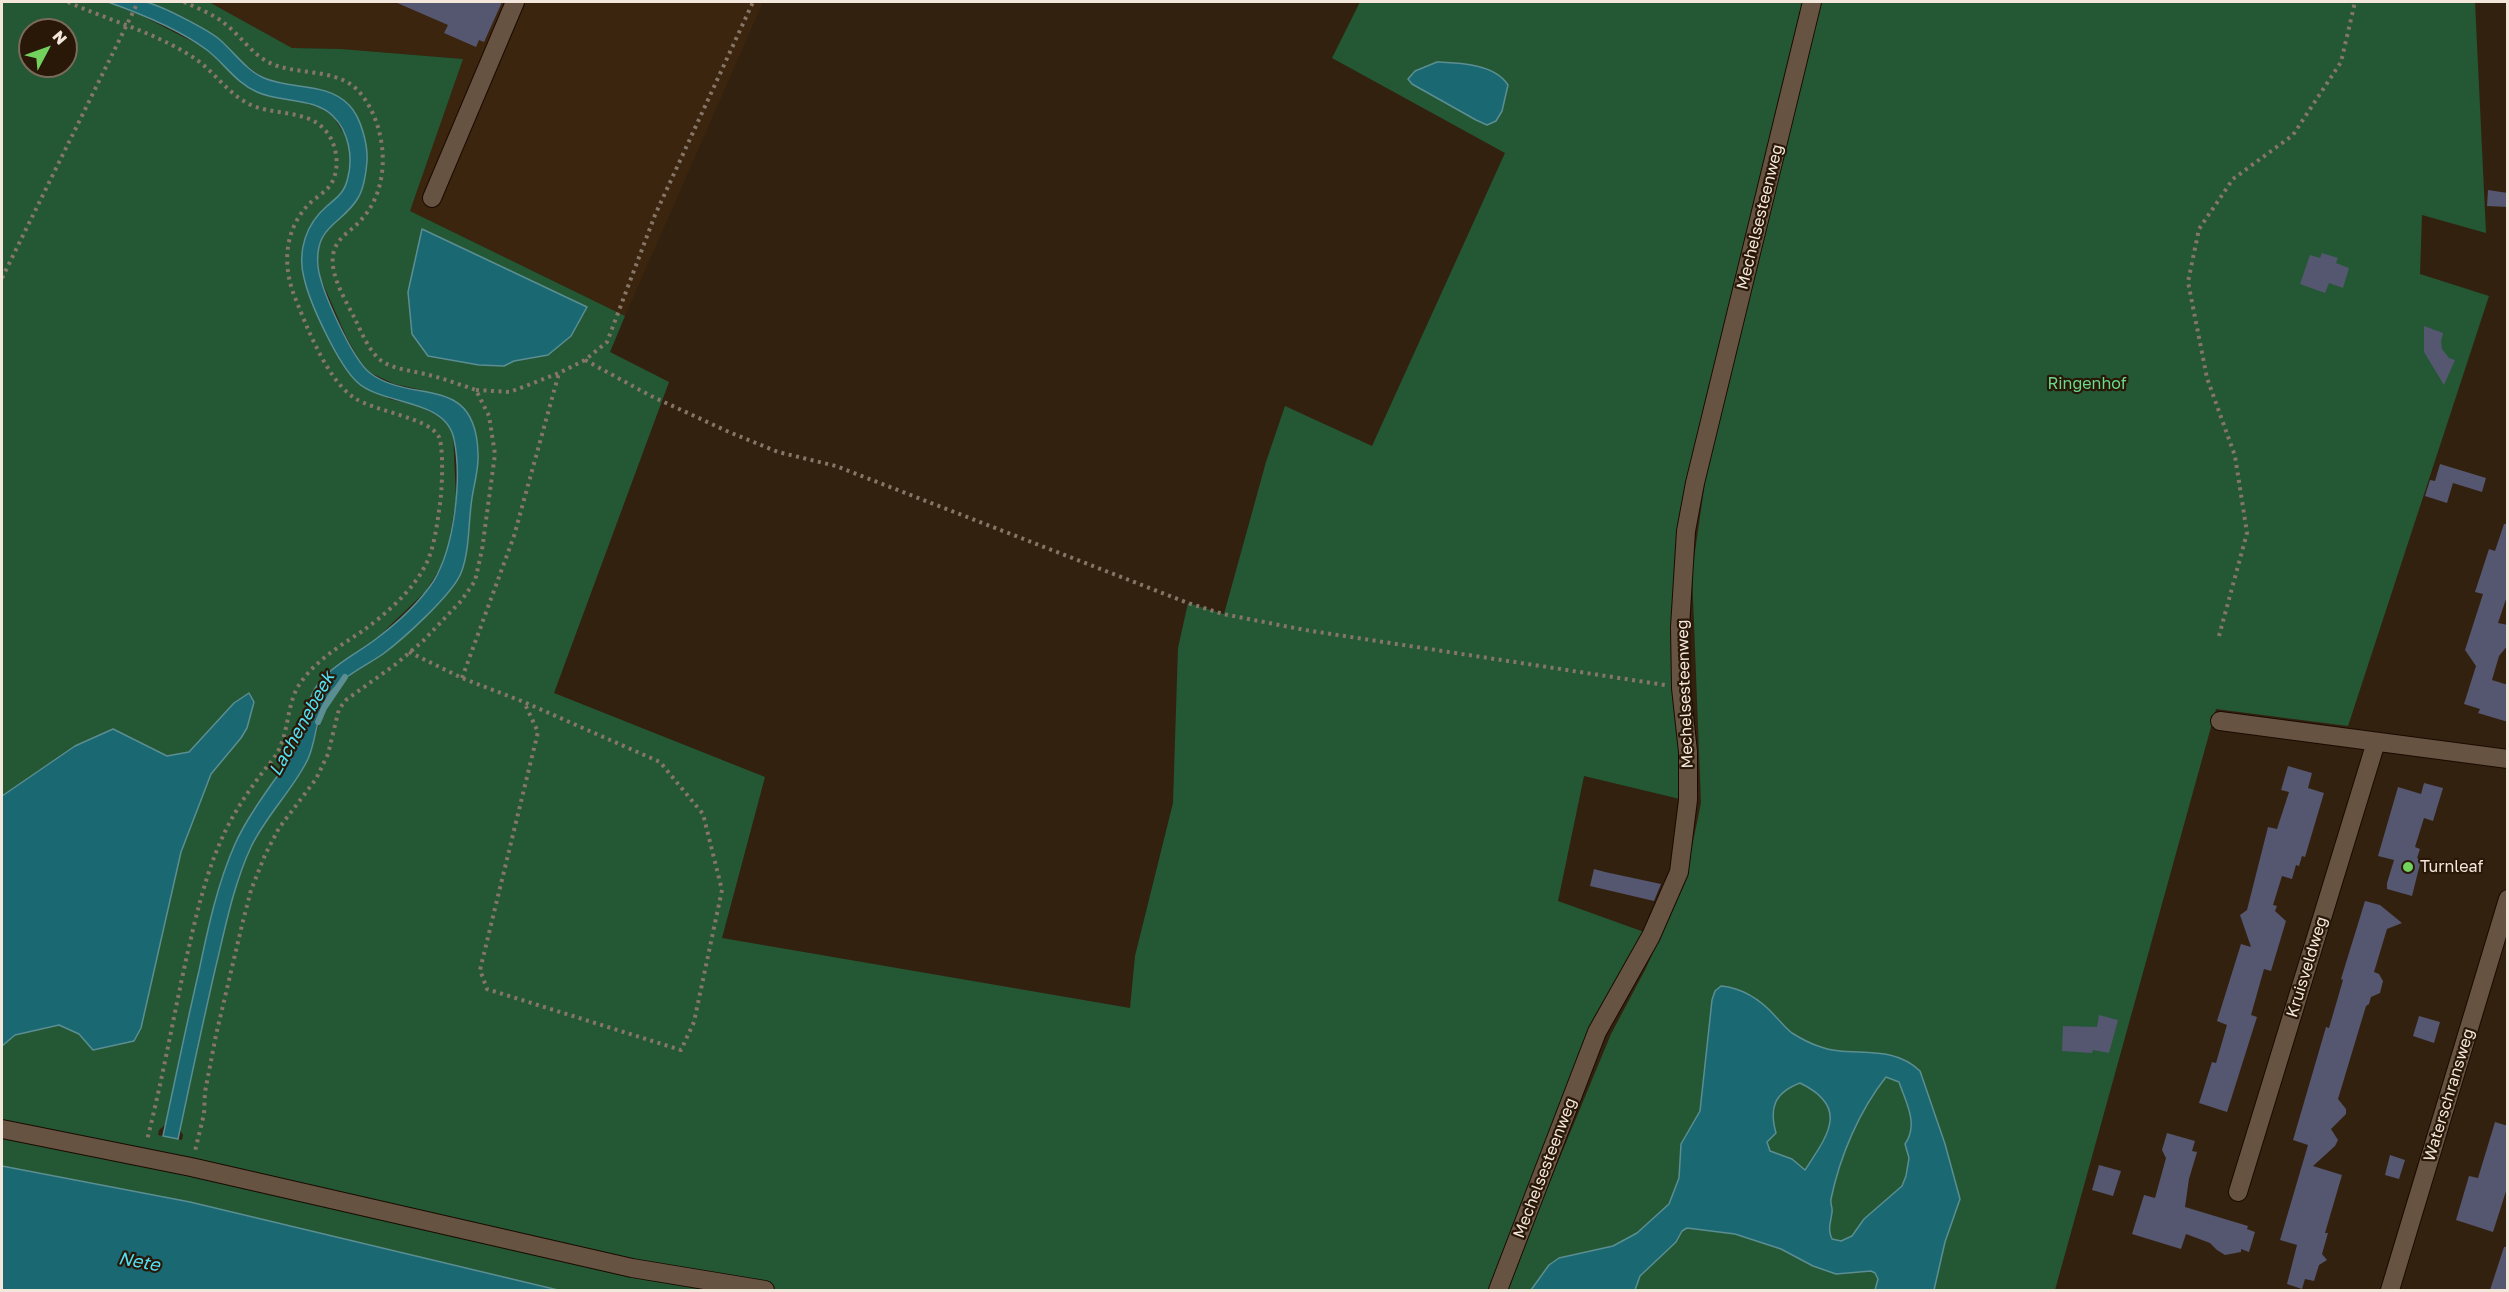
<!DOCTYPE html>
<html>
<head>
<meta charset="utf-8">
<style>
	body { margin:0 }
	#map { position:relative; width:2509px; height:1292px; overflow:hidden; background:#332110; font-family:"Golos Text",sans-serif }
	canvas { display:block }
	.frame { position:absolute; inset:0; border:3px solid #f3e7dc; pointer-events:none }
	.north { position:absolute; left:18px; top:18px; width:60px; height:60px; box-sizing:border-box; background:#291707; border:2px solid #7a6a5c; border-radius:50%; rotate:49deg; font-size:16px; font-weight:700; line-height:24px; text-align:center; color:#f3e7dc }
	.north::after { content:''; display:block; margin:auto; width:21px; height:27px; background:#72d25d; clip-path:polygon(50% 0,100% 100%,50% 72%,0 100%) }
</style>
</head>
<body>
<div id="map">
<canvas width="2509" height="1292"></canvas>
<div class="frame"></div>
<div class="north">N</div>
</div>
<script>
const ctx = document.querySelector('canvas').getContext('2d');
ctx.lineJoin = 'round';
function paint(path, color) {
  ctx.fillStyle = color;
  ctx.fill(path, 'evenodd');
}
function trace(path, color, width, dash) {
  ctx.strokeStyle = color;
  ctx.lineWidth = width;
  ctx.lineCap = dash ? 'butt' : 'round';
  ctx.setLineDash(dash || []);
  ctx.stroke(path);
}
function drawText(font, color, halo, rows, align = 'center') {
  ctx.font = font + ' "Golos Text",sans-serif';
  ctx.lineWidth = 4.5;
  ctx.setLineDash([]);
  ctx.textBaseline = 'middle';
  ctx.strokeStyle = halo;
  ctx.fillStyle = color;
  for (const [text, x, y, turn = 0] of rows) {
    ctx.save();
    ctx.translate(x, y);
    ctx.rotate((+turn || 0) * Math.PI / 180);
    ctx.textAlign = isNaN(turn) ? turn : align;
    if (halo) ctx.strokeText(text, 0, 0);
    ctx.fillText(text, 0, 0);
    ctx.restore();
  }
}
const built = new Path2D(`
	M 209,2 L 763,2 L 625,316 L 410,211 L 463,59 L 341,49 L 292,48 Z`);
const green = new Path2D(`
	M 2,2 L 108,2 L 127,8 L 205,48 L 231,73 L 276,98 L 302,102 L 320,108 L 333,116 L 347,139 L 351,158 L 349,177 L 345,189 L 338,199 L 328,205 L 302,267 L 304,281 L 332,343 L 389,399 L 416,405 L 438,416 L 448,424 L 453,433 L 456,498 L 449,542 L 442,565 L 425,592 L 376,639 L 304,716 L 297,744 L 289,762 L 252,811 L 236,841 L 221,880 L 165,1125 L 159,1130 L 158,1135 L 182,1140 L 183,1135 L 180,1130 L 226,921 L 236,885 L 251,848 L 266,820 L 302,771 L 312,749 L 325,701 L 334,689 L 352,674 L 386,651 L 412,629 L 449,591 L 471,499 L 478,454 L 422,390 L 394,384 L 369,372 L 359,360 L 346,336 L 320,277 L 317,251 L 323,238 L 329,228 L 349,210 L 359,197 L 364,180 L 362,134 L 357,116 L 348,103 L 262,77 L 242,62 L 214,35 L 148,2 L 209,2 L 292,48 L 341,49 L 463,59 L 410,211 L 625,316 L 610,352 L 669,382 L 554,693 L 765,777 L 722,938 L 1130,1008 L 1135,956 L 1173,803 L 1178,648 L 1188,603 L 1224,614 L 1266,462 L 1285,406 L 1372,446 L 1505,153 L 1332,58 L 1360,2 L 1804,2 L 1688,481 L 1680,799 L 1584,776 L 1558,901 L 1644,932 L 1490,1290 L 558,1290 L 190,1202 L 2,1166 L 2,1046 L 15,1035 L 59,1025 L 79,1034 L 141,1028 L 181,852 L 211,774 L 241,738 L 208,733 L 189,752 L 167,756 L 113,729 L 75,746 L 2,796 ZM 30,30 L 66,30 L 66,66 L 30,66 ZM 548,355 L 514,361 L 504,366 L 479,365 L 428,356 Z
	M 1820,2 L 2475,2 L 2486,233 L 2422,215 L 2420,274 L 2489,296 L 2348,726 L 2216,709 L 2055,1290 L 1505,1290 L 1611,1034 L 1646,968 L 1684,885 L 1701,803 L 1692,572 L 1706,475 Z`);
const water = new Path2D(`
	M 108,2 C 120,1 134,0 145,2 C 159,4 208,30 219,39 C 234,52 246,70 264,78 C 292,90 327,82 349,105 C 361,117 368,145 367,161 C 366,173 364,188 358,198 C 343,224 314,225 318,266 C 320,288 352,359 370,373 C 412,405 476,372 478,454 C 479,469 474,484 472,498 C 468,523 470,550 461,573 C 452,595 403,639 383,654 C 364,667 336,679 325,701 C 316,719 316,741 308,759 C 293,790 266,815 251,847 C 233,886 225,929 215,970 C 202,1026 190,1083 178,1139 L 163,1136 C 175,1081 186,1026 199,971 C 208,928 217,885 235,844 C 245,822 259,802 273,782 C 282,770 292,759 297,745 C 305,721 305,697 323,678 C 338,662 359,652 376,639 C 397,623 419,603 433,582 C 455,547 462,478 454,439 C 446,398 383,406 357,382 C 338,364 310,304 304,278 C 297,251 306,224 327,206 C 338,197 345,192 348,177 C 353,157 349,132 333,116 C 313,97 281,103 257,92 C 236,83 224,63 207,50 C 180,30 139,13 108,2 Z
	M 1437,62 C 1460,63 1495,64 1508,85 L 1502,111 L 1496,121 L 1487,125 L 1476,120 L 1412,84 L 1408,79 L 1415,71 Z
	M 422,229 L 587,307 L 571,336 L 548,355 L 514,361 L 504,366 L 479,365 L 428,356 L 412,334 L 408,292 Z
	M 249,693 L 254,702 L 247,728 L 241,738 L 211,774 L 181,852 L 141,1028 L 134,1041 L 93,1050 L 79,1034 L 59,1025 L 15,1035 L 2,1046 L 2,796 L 75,746 L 113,729 L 167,756 L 189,752 L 234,703 Z
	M 1721,986 C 1744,988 1761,1000 1776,1017 C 1781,1022 1786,1029 1792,1033 C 1800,1038 1809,1043 1818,1046 C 1851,1059 1890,1042 1920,1071 L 1945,1144 L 1960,1199 L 1945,1242 L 1934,1290 L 1875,1290 L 1878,1279 L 1875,1273 L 1871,1271 L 1836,1274 L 1813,1266 L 1781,1249 L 1735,1234 L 1687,1228 L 1682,1231 L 1676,1242 L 1640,1276 L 1635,1290 L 1531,1290 L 1549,1265 L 1559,1258 L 1613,1246 L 1637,1233 L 1669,1204 L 1679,1178 L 1681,1144 L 1700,1111 L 1712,1000 L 1715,991 ZM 1886,1077 L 1899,1082 C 1906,1103 1919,1124 1905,1144 L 1909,1158 L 1906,1176 L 1902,1186 L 1864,1219 L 1852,1236 L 1841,1241 L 1832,1239 C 1827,1229 1831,1222 1832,1212 C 1833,1208 1830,1204 1831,1199 C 1840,1156 1859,1111 1886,1077 ZM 1800,1083 C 1850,1107 1828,1135 1805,1170 L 1792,1159 L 1770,1151 L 1767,1142 L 1776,1133 C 1769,1108 1774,1093 1800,1083 Z
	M 2,1166 L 190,1202 L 558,1290 L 2,1290 Z`);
const stream = new Path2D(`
	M 318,722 L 324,708 L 345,677`);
const building = new Path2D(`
	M 395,2 L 502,2 L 484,42 L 479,40 L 476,47 L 444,33 L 448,25 Z
	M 2488,190 L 2508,193 L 2508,207 L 2487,206 Z
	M 2322,253 L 2338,258 L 2336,263 L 2349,268 L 2343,288 L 2329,283 L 2325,293 L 2300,284 L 2310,255 L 2320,258 Z
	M 2424,326 L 2443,333 L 2441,341 L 2442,349 L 2449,358 L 2455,360 L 2444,385 L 2424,352 Z
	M 2440,464 L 2486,478 L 2482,492 L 2453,483 L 2447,503 L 2425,496 L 2430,480 L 2435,481 Z
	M 2504,524 L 2508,524 L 2508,593 L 2498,623 L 2508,625 L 2508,645 L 2499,656 L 2492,680 L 2508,685 L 2508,722 L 2478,713 L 2480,709 L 2464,704 L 2476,666 L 2465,650 L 2483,594 L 2475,592 L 2489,549 L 2495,551 Z
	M 2288,766 L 2312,773 L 2308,788 L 2324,793 L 2305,857 L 2302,856 L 2299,866 L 2296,865 L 2292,879 L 2282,876 L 2273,905 L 2277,906 L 2275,911 L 2286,921 L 2271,971 L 2264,969 L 2251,1015 L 2257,1017 L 2227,1112 L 2199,1103 L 2212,1062 L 2216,1063 L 2227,1025 L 2217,1021 L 2241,944 L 2251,947 L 2240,915 L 2247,910 L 2268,827 L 2277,829 L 2289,792 L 2281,790 Z
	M 2424,783 L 2443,788 L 2433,821 L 2424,818 L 2415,847 L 2420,849 L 2417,858 L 2421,860 L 2412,896 L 2387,889 L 2387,883 L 2394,860 L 2378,856 L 2398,787 L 2421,794 Z
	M 1594,869 L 1605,872 L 1661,884 L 1654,901 L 1590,886 Z
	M 2365,901 L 2380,905 L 2402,923 L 2387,929 L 2374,972 L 2379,974 L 2383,981 L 2380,993 L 2371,997 L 2369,1004 L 2366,1006 L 2338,1099 L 2346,1109 L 2346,1114 L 2331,1129 L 2338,1140 L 2335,1146 L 2313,1166 L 2342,1175 L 2325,1233 L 2328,1233 L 2322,1254 L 2327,1260 L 2319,1265 L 2314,1281 L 2305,1279 L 2302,1289 L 2287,1284 L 2297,1245 L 2280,1240 L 2308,1145 L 2293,1140 L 2326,1027 L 2329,1028 L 2343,980 L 2341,979 Z
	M 2099,1015 L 2118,1020 L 2109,1053 L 2093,1050 L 2092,1053 L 2062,1051 L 2063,1026 L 2097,1027 Z
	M 2419,1016 L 2440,1022 L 2434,1043 L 2413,1036 Z
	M 2495,1122 L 2508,1126 L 2508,1185 L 2493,1232 L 2456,1220 L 2469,1176 L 2478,1178 Z
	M 2167,1133 L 2195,1141 L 2192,1151 L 2197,1152 L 2189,1179 L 2185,1207 L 2248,1226 L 2247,1229 L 2255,1232 L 2249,1252 L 2241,1249 L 2241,1252 L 2225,1255 L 2217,1250 L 2210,1243 L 2186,1234 L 2181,1249 L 2132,1234 L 2144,1195 L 2155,1198 L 2166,1158 L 2162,1150 Z
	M 2390,1155 L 2405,1160 L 2399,1179 L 2385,1175 Z
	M 2099,1165 L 2121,1171 L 2113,1196 L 2092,1190 Z
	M 2504,1247 L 2508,1247 L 2508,1290 L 2490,1290 Z`);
const path = new Path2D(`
	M 68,2 C 110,21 158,33 197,60 C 215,73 227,92 247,103 C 270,116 306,109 324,129 C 337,142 341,168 331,184 C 326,192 315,198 309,204 C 285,229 282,263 294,295 C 306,325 326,378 353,397 C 374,412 429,417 439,437 C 444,450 442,490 440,504 C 437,524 435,544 427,562 C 414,590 385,615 361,632 C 338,647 314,662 299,685 C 287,704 289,729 279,749 C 275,758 268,765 262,773 C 247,793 233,814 223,836 C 206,873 197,912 188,951 C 174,1013 163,1078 147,1140
	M 184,2 C 197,8 213,14 224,23 C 240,35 251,53 268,62 C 297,77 339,66 361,94 C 388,128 392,187 361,220 C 351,232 336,237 333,255 C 330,276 346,301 355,319 C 362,333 370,355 385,363 C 398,370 414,371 429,375 C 445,379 461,385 476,390 L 489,416 L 495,454 L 482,550 L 475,581 L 461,601 L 423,641 L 396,664 L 346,700 L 339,709 L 328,754 L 316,779 L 279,828 L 265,855 L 251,890 L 242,925 L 216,1035 L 205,1092 L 204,1114 L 195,1151
	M 2,278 L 138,2
	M 585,360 L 651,396 L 729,432 L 778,452 L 836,466 L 1188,603 L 1223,614 L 1305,630 L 1665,685
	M 476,390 L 510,392 L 559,373 L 585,360 L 607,342 L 655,215 L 753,2
	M 2219,636 L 2247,533 L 2235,456 L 2207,378 L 2188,282 L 2199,229 L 2233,179 L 2293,135 L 2341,62 L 2355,2
	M 409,652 L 462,678 L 524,702 L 660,762 L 703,814 L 722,890 L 694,1022 L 681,1050 L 487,989 L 480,970 L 538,732 L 524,702
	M 462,678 L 514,536 L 559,373`);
const minor = new Path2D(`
	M 432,198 L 515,2
	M 2220,721 L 2508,759
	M 2,1129 L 191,1167 L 632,1268 L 765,1290
	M 2238,1192 L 2376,742
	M 1498,1290 L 1597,1032 L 1651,936 L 1679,872 L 1688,800 L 1688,752 L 1681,688 L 1680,627 L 1686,531 L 1695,483 L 1812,2
	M 2390,1290 L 2508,899`);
const markers = [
	[2408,867,6,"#72d25d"]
];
const streetNames = [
	["Mechelsesteenweg",1760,217,-76],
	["Mechelsesteenweg",1685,694,-92],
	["Kruisveldweg",2307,967,-73],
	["Waterschransweg",2449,1095,-73],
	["Mechelsesteenweg",1545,1168,-69]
];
const parkNames = [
	["Ringenhof",2087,384]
];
const poiNames = [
	["Turnleaf",2420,867]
];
const waterNames = [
	["Lachenebeek",302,724,-61],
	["Nete",139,1262,10]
];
paint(built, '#3c250e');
paint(green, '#245835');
paint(water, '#1a6872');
trace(water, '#5b8e92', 1.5);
trace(stream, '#5b8e92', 6);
paint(building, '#55566f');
trace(minor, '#1a0a00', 20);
trace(path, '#857668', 4, [3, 4.5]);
trace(minor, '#675341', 18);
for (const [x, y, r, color] of markers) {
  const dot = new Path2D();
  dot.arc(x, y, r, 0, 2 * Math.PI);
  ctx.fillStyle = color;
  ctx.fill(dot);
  trace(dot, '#291707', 2);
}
drawText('16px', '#f3e7dc', '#291707', streetNames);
drawText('16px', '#6adb8d', '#291707', parkNames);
drawText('16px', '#f3e7dc', '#291707', poiNames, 'left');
drawText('italic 18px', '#51e0f2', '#291707', waterNames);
</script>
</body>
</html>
